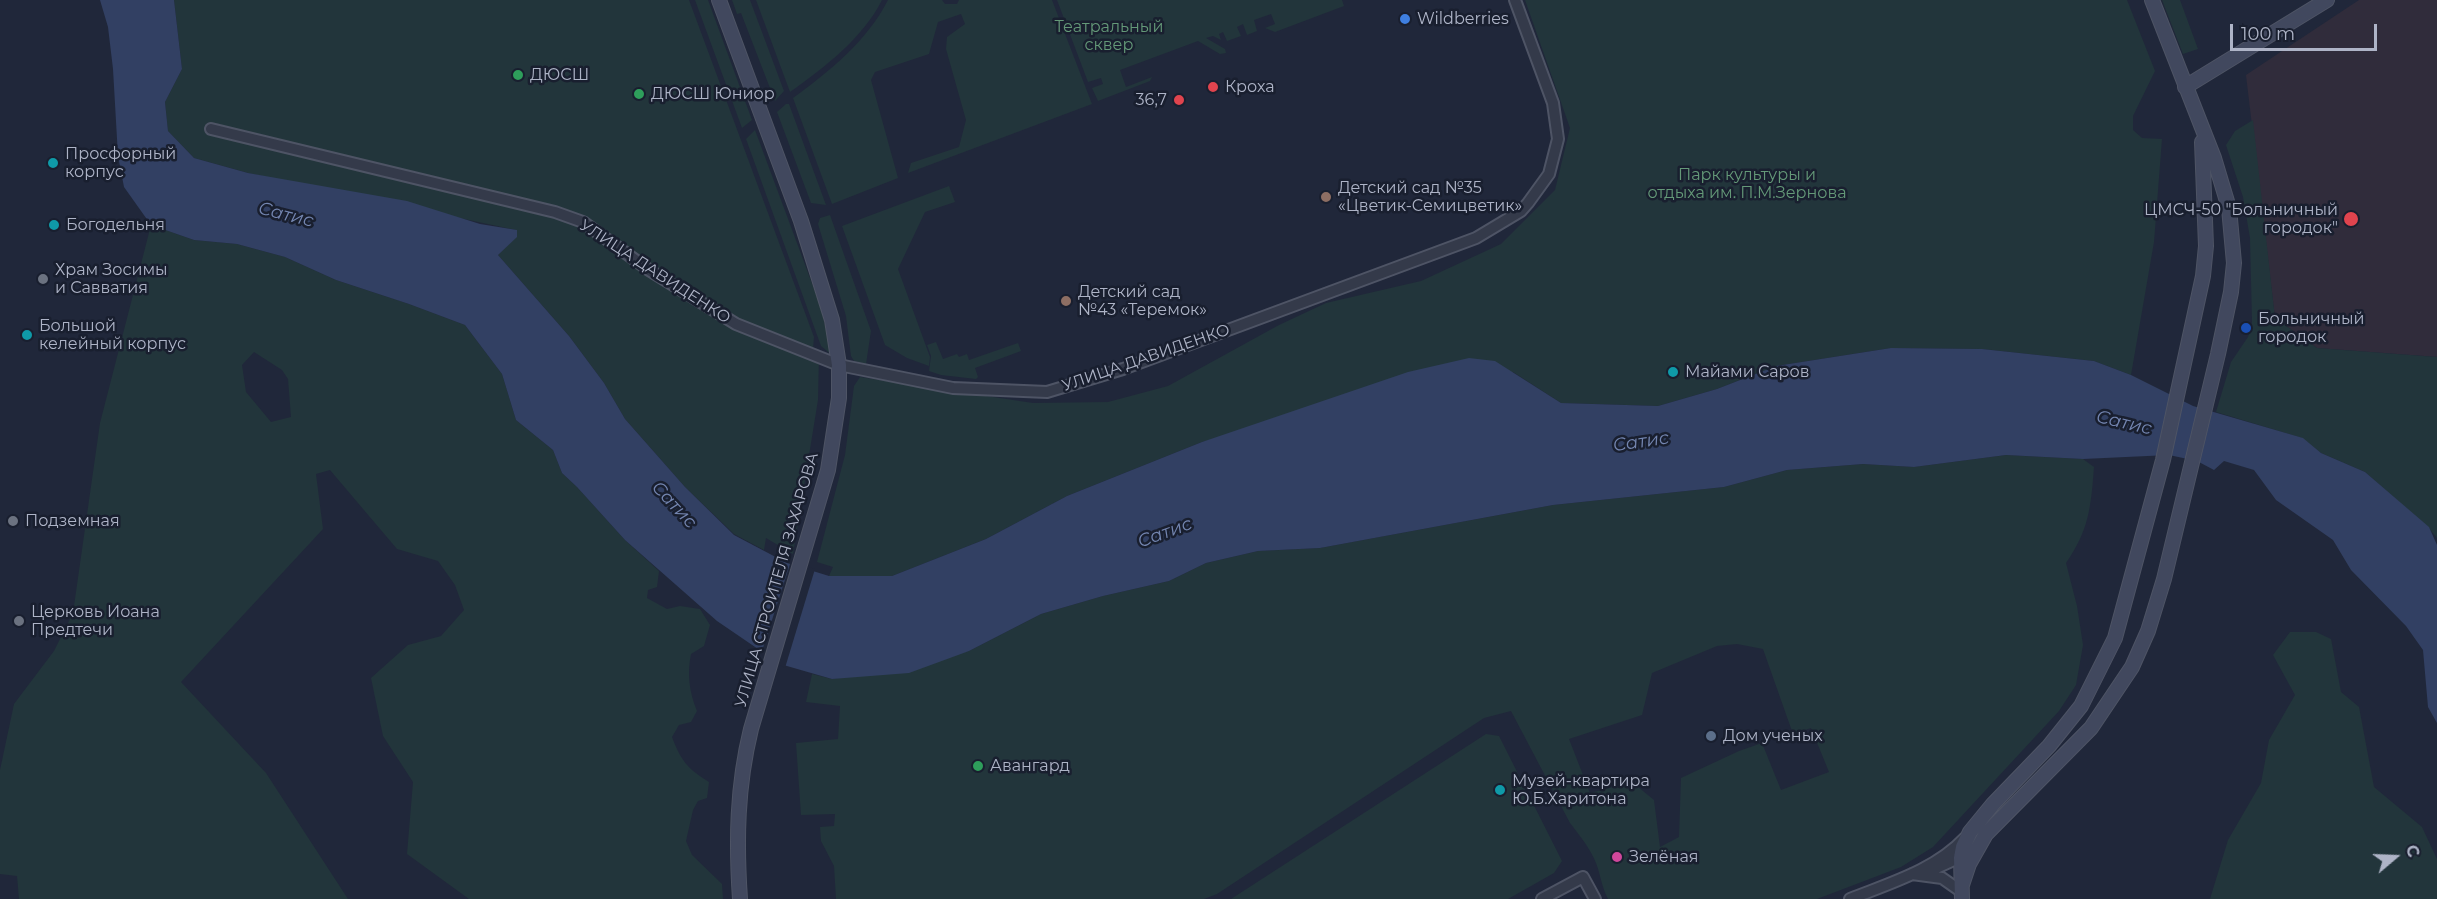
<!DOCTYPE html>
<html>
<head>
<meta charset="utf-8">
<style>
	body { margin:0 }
	#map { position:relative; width:2437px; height:899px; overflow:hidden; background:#20273a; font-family:Montserrat,sans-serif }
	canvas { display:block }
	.north { position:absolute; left:2365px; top:827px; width:60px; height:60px; -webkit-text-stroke:4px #191f2f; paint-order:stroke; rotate:71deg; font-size:16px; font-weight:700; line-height:24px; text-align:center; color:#aeb4c7 }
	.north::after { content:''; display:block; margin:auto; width:21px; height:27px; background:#aeb4c7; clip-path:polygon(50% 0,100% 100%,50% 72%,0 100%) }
	.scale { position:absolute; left:2230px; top:24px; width:147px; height:27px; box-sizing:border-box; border:3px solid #aeb4c7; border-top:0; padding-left:8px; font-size:18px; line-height:21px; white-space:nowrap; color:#aeb4c7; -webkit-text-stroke:4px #191f2f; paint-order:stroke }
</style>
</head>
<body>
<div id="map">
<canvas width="2437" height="899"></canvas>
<div class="north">С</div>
<div class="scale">100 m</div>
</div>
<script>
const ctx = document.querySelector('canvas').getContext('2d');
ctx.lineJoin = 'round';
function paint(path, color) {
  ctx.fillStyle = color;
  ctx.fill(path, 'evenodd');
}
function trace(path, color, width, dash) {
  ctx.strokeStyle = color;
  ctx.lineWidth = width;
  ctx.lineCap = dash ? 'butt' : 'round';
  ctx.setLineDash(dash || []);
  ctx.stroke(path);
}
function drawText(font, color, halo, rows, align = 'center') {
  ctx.font = font + ' Montserrat,sans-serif';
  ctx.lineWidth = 5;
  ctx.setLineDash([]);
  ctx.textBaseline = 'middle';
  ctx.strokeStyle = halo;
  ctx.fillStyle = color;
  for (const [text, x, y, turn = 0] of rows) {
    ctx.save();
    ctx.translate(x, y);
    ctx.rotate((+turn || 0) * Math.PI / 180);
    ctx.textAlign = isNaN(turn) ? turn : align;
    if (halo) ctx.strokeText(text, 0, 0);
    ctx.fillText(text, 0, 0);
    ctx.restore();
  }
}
const medical = new Path2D(`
	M 2359,0 L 2437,0 L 2437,357 L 2317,348 L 2275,318 L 2246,75 Z`);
const green = new Path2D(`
	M 174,0 L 689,0 L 814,337 L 813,350 L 819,355 L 818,400 L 793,554 L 766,538 L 764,550 L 734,534 L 685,487 L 625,419 L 604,383 L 569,336 L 498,255 L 516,237 L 516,230 L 248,173 L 194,158 L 168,131 L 165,102 L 182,69 Z
	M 695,0 L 708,0 L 752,120 L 742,128 Z
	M 732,0 L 750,0 L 784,91 L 775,101 L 741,13 L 737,14 Z
	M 756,0 L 882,0 C 863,38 824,68 790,92 Z
	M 888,0 L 942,0 L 945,4 L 957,4 L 959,0 L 1052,0 L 1092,104 L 908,173 L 911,163 L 959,147 L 966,120 L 946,49 L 947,37 L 965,24 L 961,14 L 938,22 L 929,54 L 875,72 L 871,80 L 898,178 L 832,204 L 793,98 C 830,71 867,41 888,0 Z
	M 1057,0 L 1342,0 L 1344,6 L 1275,32 L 1265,28 L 1275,24 L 1271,14 L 1254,20 L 1257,31 L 1247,35 L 1243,24 L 1237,27 L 1241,36 L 1227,41 L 1223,32 L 1219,34 L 1221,40 L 1213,36 L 1206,38 L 1225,49 L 1226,53 L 1220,54 L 1198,41 L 1120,70 L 1126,87 L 1152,77 L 1150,81 L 1098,101 L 1092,88 L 1103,84 L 1101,78 L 1088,82 Z
	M 1525,0 L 2127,0 L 2155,71 L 2133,116 L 2133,130 L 2142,138 L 2162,139 L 2154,242 L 2131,375 L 2094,361 L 1982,349 L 1891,348 L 1776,366 L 1717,389 L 1658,406 L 1561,403 L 1513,372 L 1202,442 L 1067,496 L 986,539 L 892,576 L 829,576 L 833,567 L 817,562 L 845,455 L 854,386 L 860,377 L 1033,403 L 1108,402 L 1168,386 L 1279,325 L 1326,303 L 1421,281 L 1501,244 L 1555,190 L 1570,128 Z
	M 2162,0 L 2180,0 L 2198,49 L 2183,54 Z
	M 786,104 L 789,104 L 826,205 L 811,203 L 777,112 Z
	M 2253,120 L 2275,318 L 2317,348 L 2437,357 L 2437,538 L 2428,527 L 2365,472 L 2321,453 L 2302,438 L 2216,412 L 2231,362 L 2248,337 L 2252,322 L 2250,238 L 2243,197 L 2226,145 L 2235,131 Z
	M 755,130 L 820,305 L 833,356 L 821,346 L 746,139 Z
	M 949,186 L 955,202 L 925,212 L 898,269 L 930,357 L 929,366 L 907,358 L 885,345 L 842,226 Z
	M 830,215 L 871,331 L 866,364 L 854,361 L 851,356 L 846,316 L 818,224 L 820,218 Z
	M 151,225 L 194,240 L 237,244 L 285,257 L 336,280 L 409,304 L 465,325 L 502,374 L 516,420 L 553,450 L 562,473 L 577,487 L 625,540 L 659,571 L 657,587 L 648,590 L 647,598 L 667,609 L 680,606 L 700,609 L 710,625 L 704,646 L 691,654 C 687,673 689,692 697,711 L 691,722 L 679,725 L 672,737 C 681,761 688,769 709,782 L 707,798 L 698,801 L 693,810 L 686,841 L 692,855 L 722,884 L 723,899 L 469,899 L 407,854 L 413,782 L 383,736 L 371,678 L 408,645 L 441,636 L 464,610 L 455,585 L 438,561 L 397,549 L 330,470 L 316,474 L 323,529 L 181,682 L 266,773 L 348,899 L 19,899 L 17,876 L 0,874 L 0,770 L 14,704 L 54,651 L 73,613 L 100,423 ZM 254,352 L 282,370 L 288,379 L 291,417 L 271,422 L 246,392 L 242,365 Z
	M 936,342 L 943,359 L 957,354 L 959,357 L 967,354 L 969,360 L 1018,343 L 1021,351 L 975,368 L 978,377 L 976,379 L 941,375 L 929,371 L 931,356 L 927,345 Z
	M 2006,455 L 2083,459 L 2094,467 C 2091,507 2089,530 2066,563 L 2077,606 L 2083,645 L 2076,685 L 2059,711 L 1933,847 L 1901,867 L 1817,899 L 1608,899 C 1601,885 1601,876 1596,863 C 1590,848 1580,836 1570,823 L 1511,711 L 1484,718 L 1217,894 L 1204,899 L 836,899 L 834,866 L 821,841 L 820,827 L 834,826 L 835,814 L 801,815 L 796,743 L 838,739 L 840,706 L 806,702 L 812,674 L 832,679 L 969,651 L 1041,614 L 1103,596 L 1169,581 L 1206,563 L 1258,551 L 1320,548 L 1553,505 L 1724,487 L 1787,470 L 1863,464 L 1914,467 ZM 1737,644 L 1763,649 L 1793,734 L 1811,728 L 1829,772 L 1781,790 L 1762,743 L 1739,751 L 1681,778 L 1679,837 L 1660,847 L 1654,800 L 1632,782 L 1590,793 L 1569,739 L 1642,715 L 1652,673 L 1717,646 Z
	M 2290,632 L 2316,632 L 2331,639 L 2341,692 L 2359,707 L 2374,787 L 2422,827 L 2437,859 L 2437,899 L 2210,899 L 2228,840 L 2261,783 L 2269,740 L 2295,695 L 2273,655 Z
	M 1486,734 L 1499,736 L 1562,861 L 1554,873 L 1508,899 L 1231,899 Z`);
const water = new Path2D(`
	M 100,0 L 174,0 L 182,69 L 165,102 L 168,131 L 194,158 L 248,173 L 407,201 L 480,224 L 517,230 L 517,237 L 498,255 L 569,336 L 604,383 L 625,419 L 685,487 L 734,535 L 787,563 L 829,576 L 892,576 L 986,539 L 1067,496 L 1202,442 L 1408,372 L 1469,358 L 1495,361 L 1561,403 L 1658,406 L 1717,389 L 1776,366 L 1891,348 L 1982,349 L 2094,361 L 2131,375 L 2193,406 L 2303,438 L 2321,453 L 2365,472 L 2429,527 L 2437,545 L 2437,723 L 2428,707 L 2423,650 L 2406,626 L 2351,570 L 2333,540 L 2276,500 L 2254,470 L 2224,461 L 2214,470 L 2197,461 L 2169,455 L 2083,459 L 2006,455 L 1914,467 L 1863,464 L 1787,470 L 1724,487 L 1553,505 L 1320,548 L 1258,551 L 1206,563 L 1169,581 L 1103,596 L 1041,614 L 969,651 L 909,673 L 832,679 L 780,664 L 717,621 L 625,540 L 577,487 L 562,473 L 553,450 L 516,420 L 502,374 L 465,325 L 409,304 L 336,280 L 285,257 L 237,244 L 194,240 L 151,225 L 124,187 L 118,156 L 113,69 L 108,27 Z`);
const pier = new Path2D(`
	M 791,561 L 815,569 L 785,668 L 761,654 Z`);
const street = new Path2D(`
	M 211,129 L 555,212 L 583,222 L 649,270 L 736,324 L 839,365 L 953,388 L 1047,392 L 1123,369 L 1476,238 L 1521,211 L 1528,203 L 1549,174 L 1558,139 L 1553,103 L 1515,0
	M 1932,870 L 1965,855
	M 1912,874 L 1942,878 L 1962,892
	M 1542,899 L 1583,877 L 1595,899
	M 1850,899 C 1890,883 1935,870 1965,838`);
const secondary = new Path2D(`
	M 719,0 L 801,221 L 832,320 L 839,365 L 839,398 L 828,470 L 751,729 C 737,786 736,841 740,899
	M 2185,87 L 2327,0
	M 1962,885 L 1969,864 L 1986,834 L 2091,728 L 2132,667 L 2148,631 L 2164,579 L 2218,354 L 2231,292 L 2234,263 L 2229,208 L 2214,158 L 2152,0
	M 1962,899 L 1961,858 L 1963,847 L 1970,832 L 1993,804 L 2049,746 L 2081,706 L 2115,638 L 2163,460 L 2203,276 L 2206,246 L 2202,142`);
const markers = [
	[1405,19,6,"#3f7fe0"],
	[518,75,6,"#2e9e5b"],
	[1213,87,6,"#e0444e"],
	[639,94,6,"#2e9e5b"],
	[1179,100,6,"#e0444e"],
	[53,163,6,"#0f9aa8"],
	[1326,197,6,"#8d6e63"],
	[2351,219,8,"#e0444e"],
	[54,225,6,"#0f9aa8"],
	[43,279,6,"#6b7280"],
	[1066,301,6,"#8d6e63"],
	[2246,328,6,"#1a4fb4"],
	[27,335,6,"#0f9aa8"],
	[1673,372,6,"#0f9aa8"],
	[13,521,6,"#6b7280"],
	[19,621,6,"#6b7280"],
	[1711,736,6,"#5c6f8a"],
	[978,766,6,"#2e9e5b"],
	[1500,790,6,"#0f9aa8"],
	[1617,857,6,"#d1479c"]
];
const poiNames = [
	["Wildberries",1417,19],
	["ДЮСШ",530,75],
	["Кроха",1225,87],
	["ДЮСШ Юниор",651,94],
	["36,7",1167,100,"right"],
	["Просфорный",65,154],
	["корпус",65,172],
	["Детский сад №35",1338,188],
	["«Цветик-Семицветик»",1338,206],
	["ЦМСЧ-50 \"Больничный",2338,210,"right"],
	["городок\"",2338,228,"right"],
	["Богодельня",66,225],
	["Храм Зосимы",55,270],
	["и Савватия",55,288],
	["Детский сад",1078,292],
	["№43 «Теремок»",1078,310],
	["Больничный",2258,319],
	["городок",2258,337],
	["Большой",39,326],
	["келейный корпус",39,344],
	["Майами Саров",1685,372],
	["Подземная",25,521],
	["Церковь Иоана",31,612],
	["Предтечи",31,630],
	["Дом ученых",1723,736],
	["Авангард",990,766],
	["Музей-квартира",1512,781],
	["Ю.Б.Харитона",1512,799],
	["Зелёная",1629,857]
];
const parkNames = [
	["Театральный",1109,27],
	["сквер",1109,45],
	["Парк культуры и",1747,175],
	["отдыха им. П.М.Зернова",1747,193]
];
const streetNames = [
	["УЛИЦА ДАВИДЕНКО",655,272,33],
	["УЛИЦА ДАВИДЕНКО",1146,358,-19],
	["УЛИЦА СТРОИТЕЛЯ ЗАХАРОВА",777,580,-74]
];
const waterNames = [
	["Сатис",286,215,14],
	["Сатис",2124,423,13],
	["Сатис",1641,442,-8],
	["Сатис",674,505,47],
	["Сатис",1165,533,-20]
];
paint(medical, '#302c3b');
paint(green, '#22353b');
paint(water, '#324063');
paint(pier, '#20273a');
trace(street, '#4e5465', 14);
trace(secondary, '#4e5465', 16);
trace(street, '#343a4a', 10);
trace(secondary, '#41485e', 14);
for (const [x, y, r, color] of markers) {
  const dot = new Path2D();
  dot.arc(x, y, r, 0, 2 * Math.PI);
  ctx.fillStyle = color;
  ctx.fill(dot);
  trace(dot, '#191f2f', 2);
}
drawText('16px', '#aeb4c7', '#191f2f', poiNames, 'left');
drawText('16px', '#649978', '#191f2f', parkNames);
drawText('16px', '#aeb4c7', '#191f2f', streetNames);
drawText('italic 18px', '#7486b1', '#191f2f', waterNames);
</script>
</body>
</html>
